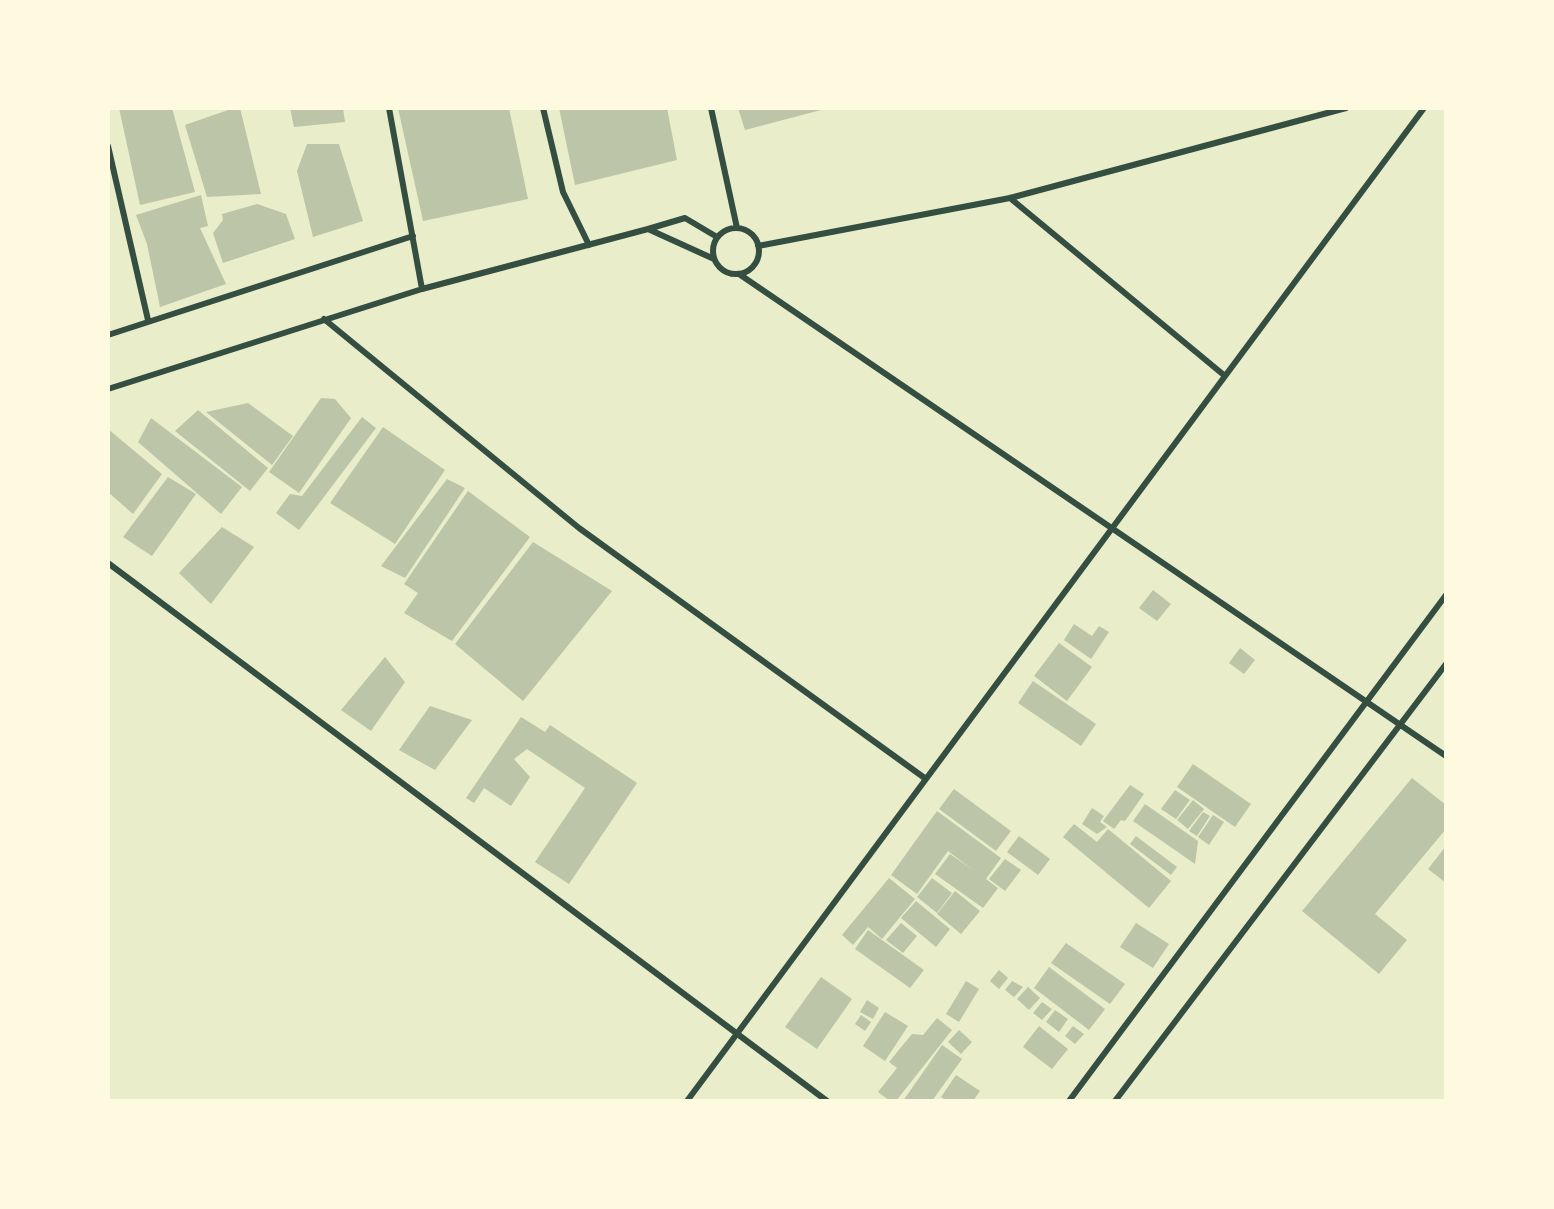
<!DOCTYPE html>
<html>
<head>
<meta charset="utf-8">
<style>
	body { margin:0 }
	#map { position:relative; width:1554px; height:1209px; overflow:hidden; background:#e9edc9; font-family:Quicksand,sans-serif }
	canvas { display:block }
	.frame { position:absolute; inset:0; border:110px solid #fefae0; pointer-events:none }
</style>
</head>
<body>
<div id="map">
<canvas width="1554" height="1209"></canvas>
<div class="frame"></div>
</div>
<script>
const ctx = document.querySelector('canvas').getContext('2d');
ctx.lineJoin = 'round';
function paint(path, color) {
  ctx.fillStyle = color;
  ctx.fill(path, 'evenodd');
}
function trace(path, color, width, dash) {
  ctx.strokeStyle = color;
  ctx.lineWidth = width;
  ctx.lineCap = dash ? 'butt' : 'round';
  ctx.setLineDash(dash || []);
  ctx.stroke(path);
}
const building = new Path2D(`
	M 119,108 L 172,108 L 195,192 L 140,205 Z
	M 234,108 L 240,108 L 261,194 L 207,197 L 185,125 Z
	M 290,108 L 343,108 L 345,122 L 294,127 Z
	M 398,108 L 509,108 L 528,199 L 423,221 Z
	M 559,108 L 667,108 L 677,160 L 575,185 Z
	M 738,108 L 825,108 L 825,109 L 745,130 Z
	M 307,144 L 339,144 L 363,221 L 313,237 L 297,171 Z
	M 201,195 L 208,226 L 200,228 L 226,284 L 160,307 L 147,244 L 136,215 Z
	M 257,204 L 286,214 L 295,239 L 223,263 L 213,233 L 223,220 L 222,214 Z
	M 321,398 L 335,399 L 351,418 L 299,493 L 269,472 Z
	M 248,403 L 293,436 L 272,465 L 206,412 Z
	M 198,410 L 268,468 L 250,491 L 175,431 Z
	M 362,417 L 376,428 L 299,530 L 276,513 L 290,494 L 302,496 Z
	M 151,418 L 242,487 L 221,514 L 138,442 Z
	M 383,427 L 445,470 L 395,544 L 330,503 Z
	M 108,429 L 162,474 L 133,514 L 108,492 Z
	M 168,477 L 196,494 L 152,556 L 123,537 Z
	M 447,479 L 465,488 L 405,578 L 381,566 Z
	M 468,491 L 530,537 L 452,641 L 404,613 L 418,593 L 404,584 Z
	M 222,527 L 254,547 L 211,604 L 179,573 Z
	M 533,542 L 612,591 L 523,701 L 455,644 Z
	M 1153,590 L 1171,604 L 1157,621 L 1139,608 Z
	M 1074,624 L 1092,636 L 1099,626 L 1109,632 L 1091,659 L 1064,640 Z
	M 1059,643 L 1092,667 L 1067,701 L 1034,676 Z
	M 1240,648 L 1255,660 L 1244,674 L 1229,663 Z
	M 385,657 L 405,682 L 371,731 L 341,710 Z
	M 1033,681 L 1096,724 L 1081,746 L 1018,703 Z
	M 430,706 L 472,720 L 435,770 L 399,750 Z
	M 521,717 L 545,732 L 550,725 L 637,783 L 569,884 L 535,862 L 585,788 L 527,749 L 514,759 L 530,777 L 511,806 L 484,788 L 474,803 L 466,798 Z
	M 1193,764 L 1251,804 L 1235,827 L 1177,787 Z
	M 1412,778 L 1446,805 L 1446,829 L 1375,914 L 1407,940 L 1379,974 L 1302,911 Z
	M 1130,785 L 1144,794 L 1125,821 L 1121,820 L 1114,829 L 1103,821 Z
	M 954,789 L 1011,831 L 996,851 L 939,809 Z
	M 1175,790 L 1190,800 L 1176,819 L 1161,809 Z
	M 1193,800 L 1204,809 L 1188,829 L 1177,820 Z
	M 1145,804 L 1198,841 L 1195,864 L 1133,821 Z
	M 1092,808 L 1104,816 L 1100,822 L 1107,827 L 1097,834 L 1082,824 Z
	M 937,811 L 1001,858 L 986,879 L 998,888 L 983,908 L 935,874 L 950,854 L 973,870 L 948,851 L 917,894 L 891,875 Z
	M 1203,812 L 1210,816 L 1197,836 L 1189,831 Z
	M 1213,815 L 1224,822 L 1209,845 L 1198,837 Z
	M 1074,824 L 1097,842 L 1108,829 L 1171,881 L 1149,908 L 1063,837 Z
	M 1019,836 L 1050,859 L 1038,875 L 1007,852 Z
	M 1136,836 L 1177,867 L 1171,875 L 1130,844 Z
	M 1446,846 L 1446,883 L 1428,869 Z
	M 1005,859 L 1021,870 L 1005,891 L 989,879 Z
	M 889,878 L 915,899 L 882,939 L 868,927 L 853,945 L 842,935 Z
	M 932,878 L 952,893 L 937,913 L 917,897 Z
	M 955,891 L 980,911 L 961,934 L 937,914 Z
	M 916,901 L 950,929 L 936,947 L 901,918 Z
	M 901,923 L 917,936 L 903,953 L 886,940 Z
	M 1136,923 L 1169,944 L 1153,968 L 1120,947 Z
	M 868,930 L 924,970 L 910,988 L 855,949 Z
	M 1066,943 L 1125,984 L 1110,1004 L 1051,963 Z
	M 1049,967 L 1105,1009 L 1089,1030 L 1034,988 Z
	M 999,970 L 1008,978 L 999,989 L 990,981 Z
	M 821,977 L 852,999 L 817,1049 L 785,1027 Z
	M 966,981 L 979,989 L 959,1022 L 946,1014 Z
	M 1012,981 L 1023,987 L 1014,997 L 1005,990 Z
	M 1028,987 L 1040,998 L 1029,1010 L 1017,999 Z
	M 867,1000 L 879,1008 L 873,1019 L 860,1012 Z
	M 1042,1002 L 1052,1009 L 1042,1020 L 1033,1013 Z
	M 1055,1010 L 1068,1019 L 1059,1032 L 1046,1022 Z
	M 885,1012 L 908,1026 L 885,1061 L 863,1046 Z
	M 861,1015 L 871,1022 L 865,1031 L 855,1024 Z
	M 937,1018 L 952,1030 L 896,1101 L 890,1101 L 878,1092 L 897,1068 L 889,1062 L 912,1034 L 923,1035 Z
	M 1039,1026 L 1068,1049 L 1052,1069 L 1023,1047 Z
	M 1073,1026 L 1084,1034 L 1075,1044 L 1065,1036 Z
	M 959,1030 L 972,1042 L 961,1054 L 948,1042 Z
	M 942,1045 L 962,1059 L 932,1101 L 903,1101 Z
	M 956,1075 L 980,1091 L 973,1101 L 947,1101 L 941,1097 Z`);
const minor = new Path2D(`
	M 389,108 L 422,289
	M 543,108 L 563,192 L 589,245
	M 711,108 L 737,228
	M 108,146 L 148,320
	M 1010,198 L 1225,376
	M713 251a23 23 0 1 1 46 0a23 23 0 1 1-46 0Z
	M 648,229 L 685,218 L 717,237
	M 758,246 L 1010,198 L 1346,108
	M 739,274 L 1446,756
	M 324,319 L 579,528 L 926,779
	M 108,335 L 413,236
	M 108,389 L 422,289 L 648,229 L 714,259
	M 108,563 L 827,1101
	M 687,1101 L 1424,108
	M 1069,1101 L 1446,595
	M 1115,1101 L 1446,664`);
paint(building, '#bcc5a7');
trace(minor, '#344e41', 6);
</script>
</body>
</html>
